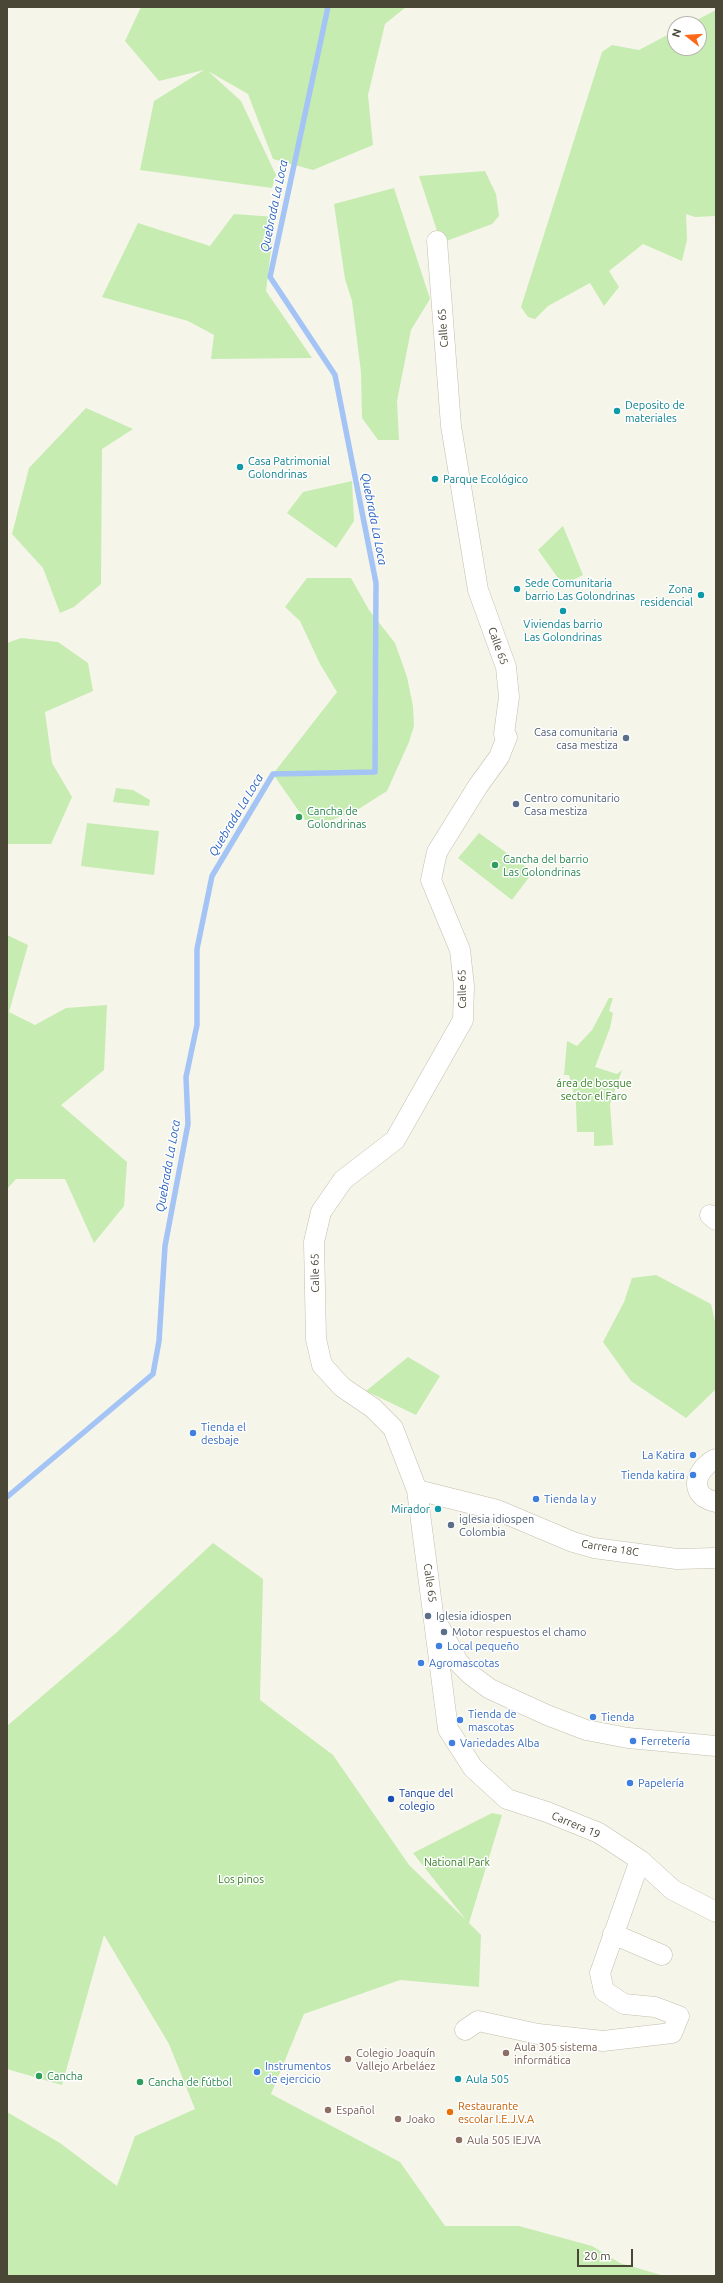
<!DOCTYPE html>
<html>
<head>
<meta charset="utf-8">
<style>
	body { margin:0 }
	#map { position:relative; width:723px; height:2283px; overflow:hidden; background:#f6f5ea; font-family:Ubuntu,sans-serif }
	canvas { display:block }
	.frame { position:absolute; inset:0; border:8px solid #4b4737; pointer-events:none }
	.north { position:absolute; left:667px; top:16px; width:40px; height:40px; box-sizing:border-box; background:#fff; border:1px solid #b7b5af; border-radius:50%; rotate:287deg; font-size:11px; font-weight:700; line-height:16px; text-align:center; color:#4b4737 }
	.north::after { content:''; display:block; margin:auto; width:14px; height:18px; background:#ff6818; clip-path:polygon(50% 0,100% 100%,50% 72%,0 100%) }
	.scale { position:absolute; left:577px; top:2249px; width:56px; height:18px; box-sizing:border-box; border:2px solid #4b4737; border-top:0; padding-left:5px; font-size:12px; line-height:14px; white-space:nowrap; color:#4b4737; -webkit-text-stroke:3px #fff; paint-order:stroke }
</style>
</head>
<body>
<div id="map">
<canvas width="723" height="2283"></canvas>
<div class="frame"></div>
<div class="north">N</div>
<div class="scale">20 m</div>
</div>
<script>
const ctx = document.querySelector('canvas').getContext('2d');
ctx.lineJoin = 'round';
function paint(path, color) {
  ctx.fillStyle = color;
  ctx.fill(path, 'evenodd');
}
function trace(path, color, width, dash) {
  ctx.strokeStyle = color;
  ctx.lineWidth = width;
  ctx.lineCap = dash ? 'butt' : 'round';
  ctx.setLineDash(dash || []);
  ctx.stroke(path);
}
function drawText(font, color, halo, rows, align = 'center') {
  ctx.font = font + ' Ubuntu,sans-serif';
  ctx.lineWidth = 3;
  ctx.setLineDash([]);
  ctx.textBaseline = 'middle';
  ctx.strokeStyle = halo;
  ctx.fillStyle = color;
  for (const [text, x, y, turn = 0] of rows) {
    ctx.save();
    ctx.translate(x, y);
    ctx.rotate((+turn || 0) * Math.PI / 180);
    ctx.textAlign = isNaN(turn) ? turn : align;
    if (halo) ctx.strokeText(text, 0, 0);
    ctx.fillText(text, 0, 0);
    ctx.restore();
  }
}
const green = new Path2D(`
	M 141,7 L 406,7 L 385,24 L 368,95 L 373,145 L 313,170 L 273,159 L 248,94 L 208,71 L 241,101 L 276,175 L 272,188 L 140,170 L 154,101 L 204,70 L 159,81 L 125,41 Z
	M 716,10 L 716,216 L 695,217 L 686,214 L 687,240 L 682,261 L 643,244 L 609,271 L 619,287 L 604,306 L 590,283 L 548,306 L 535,319 L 528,317 L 521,307 L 602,52 L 612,45 L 639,50 L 675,31 L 675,48 L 699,48 L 699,24 L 689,24 Z
	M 485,171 L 496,194 L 499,216 L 492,224 L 441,243 L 419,176 Z
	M 394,188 L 430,299 L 411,330 L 397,401 L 399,440 L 378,440 L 362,418 L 361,372 L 352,301 L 345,279 L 334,204 Z
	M 234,214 L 275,217 L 266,291 L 312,358 L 211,359 L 214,335 L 188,321 L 102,297 L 138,223 L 210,246 Z
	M 86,408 L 133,429 L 102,449 L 101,584 L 74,607 L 60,613 L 43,568 L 12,534 L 29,468 Z
	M 352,481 L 354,521 L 336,548 L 287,513 L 303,492 Z
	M 563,526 L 583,575 L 563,585 L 538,550 Z
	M 307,578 L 351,578 L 369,610 L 395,643 L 407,677 L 413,706 L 414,726 L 409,742 L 387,791 L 357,810 L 332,820 L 305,820 L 273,774 L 337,692 L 320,664 L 300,621 L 285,607 Z
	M 21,638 L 58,642 L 88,663 L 93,691 L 45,712 L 52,763 L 72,797 L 51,844 L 7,844 L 7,643 Z
	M 116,788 L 133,790 L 150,800 L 149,806 L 113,802 Z
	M 87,823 L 159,831 L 154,875 L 81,866 Z
	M 479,833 L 533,872 L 512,900 L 458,858 Z
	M 7,935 L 28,945 L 9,1012 L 35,1025 L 66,1008 L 107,1005 L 104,1070 L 61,1105 L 127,1162 L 124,1206 L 94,1243 L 65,1179 L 16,1179 L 7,1189 Z
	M 609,998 L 613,998 L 609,1011 L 613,1013 L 610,1028 L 595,1067 L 617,1074 L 622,1070 L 610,1104 L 613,1145 L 594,1146 L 594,1132 L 577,1132 L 576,1103 L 569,1075 L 564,1075 L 567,1041 L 577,1046 L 592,1030 Z
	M 656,1275 L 711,1304 L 716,1326 L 716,1389 L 686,1418 L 631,1381 L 603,1342 L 624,1302 L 632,1278 Z
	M 408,1357 L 440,1376 L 416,1415 L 366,1391 Z
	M 213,1543 L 263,1579 L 260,1700 L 333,1755 L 409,1865 L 466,1920 L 413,1853 L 492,1813 L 502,1815 L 469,1923 L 481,1935 L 479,1987 L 400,1980 L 304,2014 L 271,2094 L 400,2162 L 445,2226 L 519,2226 L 592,2246 L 620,2263 L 661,2275 L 674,2276 L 7,2276 L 7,2112 L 60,2143 L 117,2186 L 135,2136 L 195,2109 L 169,2044 L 104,1935 L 62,2085 L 7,2069 L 7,1726 L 116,1633 Z`);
const stream = new Path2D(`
	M 7,1497 L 153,1374 L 159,1341 L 165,1246 L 188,1124 L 186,1077 L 197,1025 L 197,949 L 212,876 L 273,774 L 375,772 L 376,583 L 335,375 L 270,277 L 328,7`);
const minor = new Path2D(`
	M 437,241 L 451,426 L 478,590 L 506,667 L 509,697 L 504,734 L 507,737 L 499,757 L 478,786 L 437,852 L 431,880 L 460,950 L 464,986 L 463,1020 L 395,1140 L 343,1180 L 321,1212 L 314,1242 L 316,1339 L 322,1365 L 342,1387 L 373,1408 L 393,1428 L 417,1490 L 448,1729 L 473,1768 L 507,1799 L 547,1812 L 599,1833 L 640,1860 L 673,1890 L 716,1912
	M 710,1215 L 716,1220
	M 716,1459 C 710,1461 707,1465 703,1469 C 691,1485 698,1498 716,1502
	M 417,1490 L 497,1510 L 573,1542 L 594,1548 L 677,1559 L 716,1558
	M 440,1628 L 458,1662 L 471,1675 L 490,1689 L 547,1715 L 586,1730 L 628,1738 L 716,1746
	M 613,1934 L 662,1955
	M 465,2030 L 478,2021 L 538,2034 L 603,2041 L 672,2033 L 679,2016 L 655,2007 L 624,2004 L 604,1991 L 600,1973 L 640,1860`);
const markers = [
	[617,411,4,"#0f9aa8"],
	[240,467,4,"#0f9aa8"],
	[435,479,4,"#0f9aa8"],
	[517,589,4,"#0f9aa8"],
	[701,595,4,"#0f9aa8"],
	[563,611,4,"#0f9aa8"],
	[626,738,4,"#5c6f8a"],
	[516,804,4,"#5c6f8a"],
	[299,817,4,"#2e9e5b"],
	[495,865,4,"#2e9e5b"],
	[193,1433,4,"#3f7fe0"],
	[693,1455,4,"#3f7fe0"],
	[693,1475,4,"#3f7fe0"],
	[536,1499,4,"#3f7fe0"],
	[438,1509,4,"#0f9aa8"],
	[451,1525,4,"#5c6f8a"],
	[428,1616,4,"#5c6f8a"],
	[444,1632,4,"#5c6f8a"],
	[439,1646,4,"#3f7fe0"],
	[421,1663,4,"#3f7fe0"],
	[593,1717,4,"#3f7fe0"],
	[460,1720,4,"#3f7fe0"],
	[633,1741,4,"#3f7fe0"],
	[452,1743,4,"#3f7fe0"],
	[630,1783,4,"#3f7fe0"],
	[391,1799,4,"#1a4fb4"],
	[506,2053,4,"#8d6e63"],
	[348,2059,4,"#8d6e63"],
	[257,2072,4,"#3f7fe0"],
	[39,2076,4,"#2e9e5b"],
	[458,2079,4,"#0f9aa8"],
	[140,2082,4,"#2e9e5b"],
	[328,2110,4,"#8d6e63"],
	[450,2112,4,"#e8710a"],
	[398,2119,4,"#8d6e63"],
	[459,2140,4,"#8d6e63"]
];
const streetNames = [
	["Calle 65",443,328,-94],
	["Calle 65",498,646,70],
	["Calle 65",462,989,-91],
	["Calle 65",315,1273,-91],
	["Carrera 18C",610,1548,9],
	["Calle 65",430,1583,82],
	["Carrera 19",576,1825,23]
];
const cultureNames = [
	["Deposito de",625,405],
	["materiales",625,418],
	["Casa Patrimonial",248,461],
	["Golondrinas",248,474],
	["Parque Ecológico",443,479],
	["Sede Comunitaria",525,583],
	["barrio Las Golondrinas",525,596],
	["Zona",693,589,"right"],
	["residencial",693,602,"right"],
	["Viviendas barrio",563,624,"center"],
	["Las Golondrinas",563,637,"center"],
	["Mirador",430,1509,"right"],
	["Aula 505",466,2079]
];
const serviceNames = [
	["Casa comunitaria",618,732,"right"],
	["casa mestiza",618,745,"right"],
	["Centro comunitario",524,798],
	["Casa mestiza",524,811],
	["iglesia idiospen",459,1519],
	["Colombia",459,1532],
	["Iglesia idiospen",436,1616],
	["Motor respuestos el chamo",452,1632]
];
const leisureNames = [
	["Cancha de",307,811],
	["Golondrinas",307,824],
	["Cancha del barrio",503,859],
	["Las Golondrinas",503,872],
	["Cancha",47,2076],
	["Cancha de fútbol",148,2082]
];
const parkNames = [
	["área de bosque",594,1083],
	["sector el Faro",594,1096],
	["National Park",457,1862],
	["Los pinos",241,1879]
];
const shopNames = [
	["Tienda el",201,1427],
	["desbaje",201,1440],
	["La Katira",685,1455,"right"],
	["Tienda katira",685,1475,"right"],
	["Tienda la y",544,1499],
	["Local pequeño",447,1646],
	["Agromascotas",429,1663],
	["Tienda de",468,1714],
	["mascotas",468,1727],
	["Tienda",601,1717],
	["Ferretería",641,1741],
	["Variedades Alba",460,1743],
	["Papelería",638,1783],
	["Instrumentos",265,2066],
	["de ejercicio",265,2079]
];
const transitNames = [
	["Tanque del",399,1793],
	["colegio",399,1806]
];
const educationNames = [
	["Aula 305 sistema",514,2047],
	["informática",514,2060],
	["Colegio Joaquín",356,2053],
	["Vallejo Arbeláez",356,2066],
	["Español",336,2110],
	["Joako",406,2119],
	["Aula 505 IEJVA",467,2140]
];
const foodNames = [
	["Restaurante",458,2106],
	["escolar I.E.J.V.A",458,2119]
];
const waterNames = [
	["Quebrada La Loca",274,206,-78],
	["Quebrada La Loca",374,519,79],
	["Quebrada La Loca",236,815,-59],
	["Quebrada La Loca",168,1166,-80]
];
paint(green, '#c6ecb1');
trace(stream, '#a4c4f6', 5.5);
trace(minor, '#c3bfac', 21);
trace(minor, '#fff', 20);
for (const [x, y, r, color] of markers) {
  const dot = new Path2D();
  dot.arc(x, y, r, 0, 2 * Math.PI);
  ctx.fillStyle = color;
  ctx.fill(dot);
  trace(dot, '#fff', 1.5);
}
drawText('11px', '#4b4737', '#fff', streetNames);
drawText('11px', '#0d838f', '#fff', cultureNames, 'left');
drawText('11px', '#4e5e75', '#fff', serviceNames, 'left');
drawText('11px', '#27864d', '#fff', leisureNames, 'left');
drawText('11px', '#368225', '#fff', parkNames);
drawText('11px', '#366cbe', '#fff', shopNames, 'left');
drawText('11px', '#164399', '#fff', transitNames, 'left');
drawText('11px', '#785e54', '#fff', educationNames, 'left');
drawText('11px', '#c56008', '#fff', foodNames, 'left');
drawText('italic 12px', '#2862c0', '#fff', waterNames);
</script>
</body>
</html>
